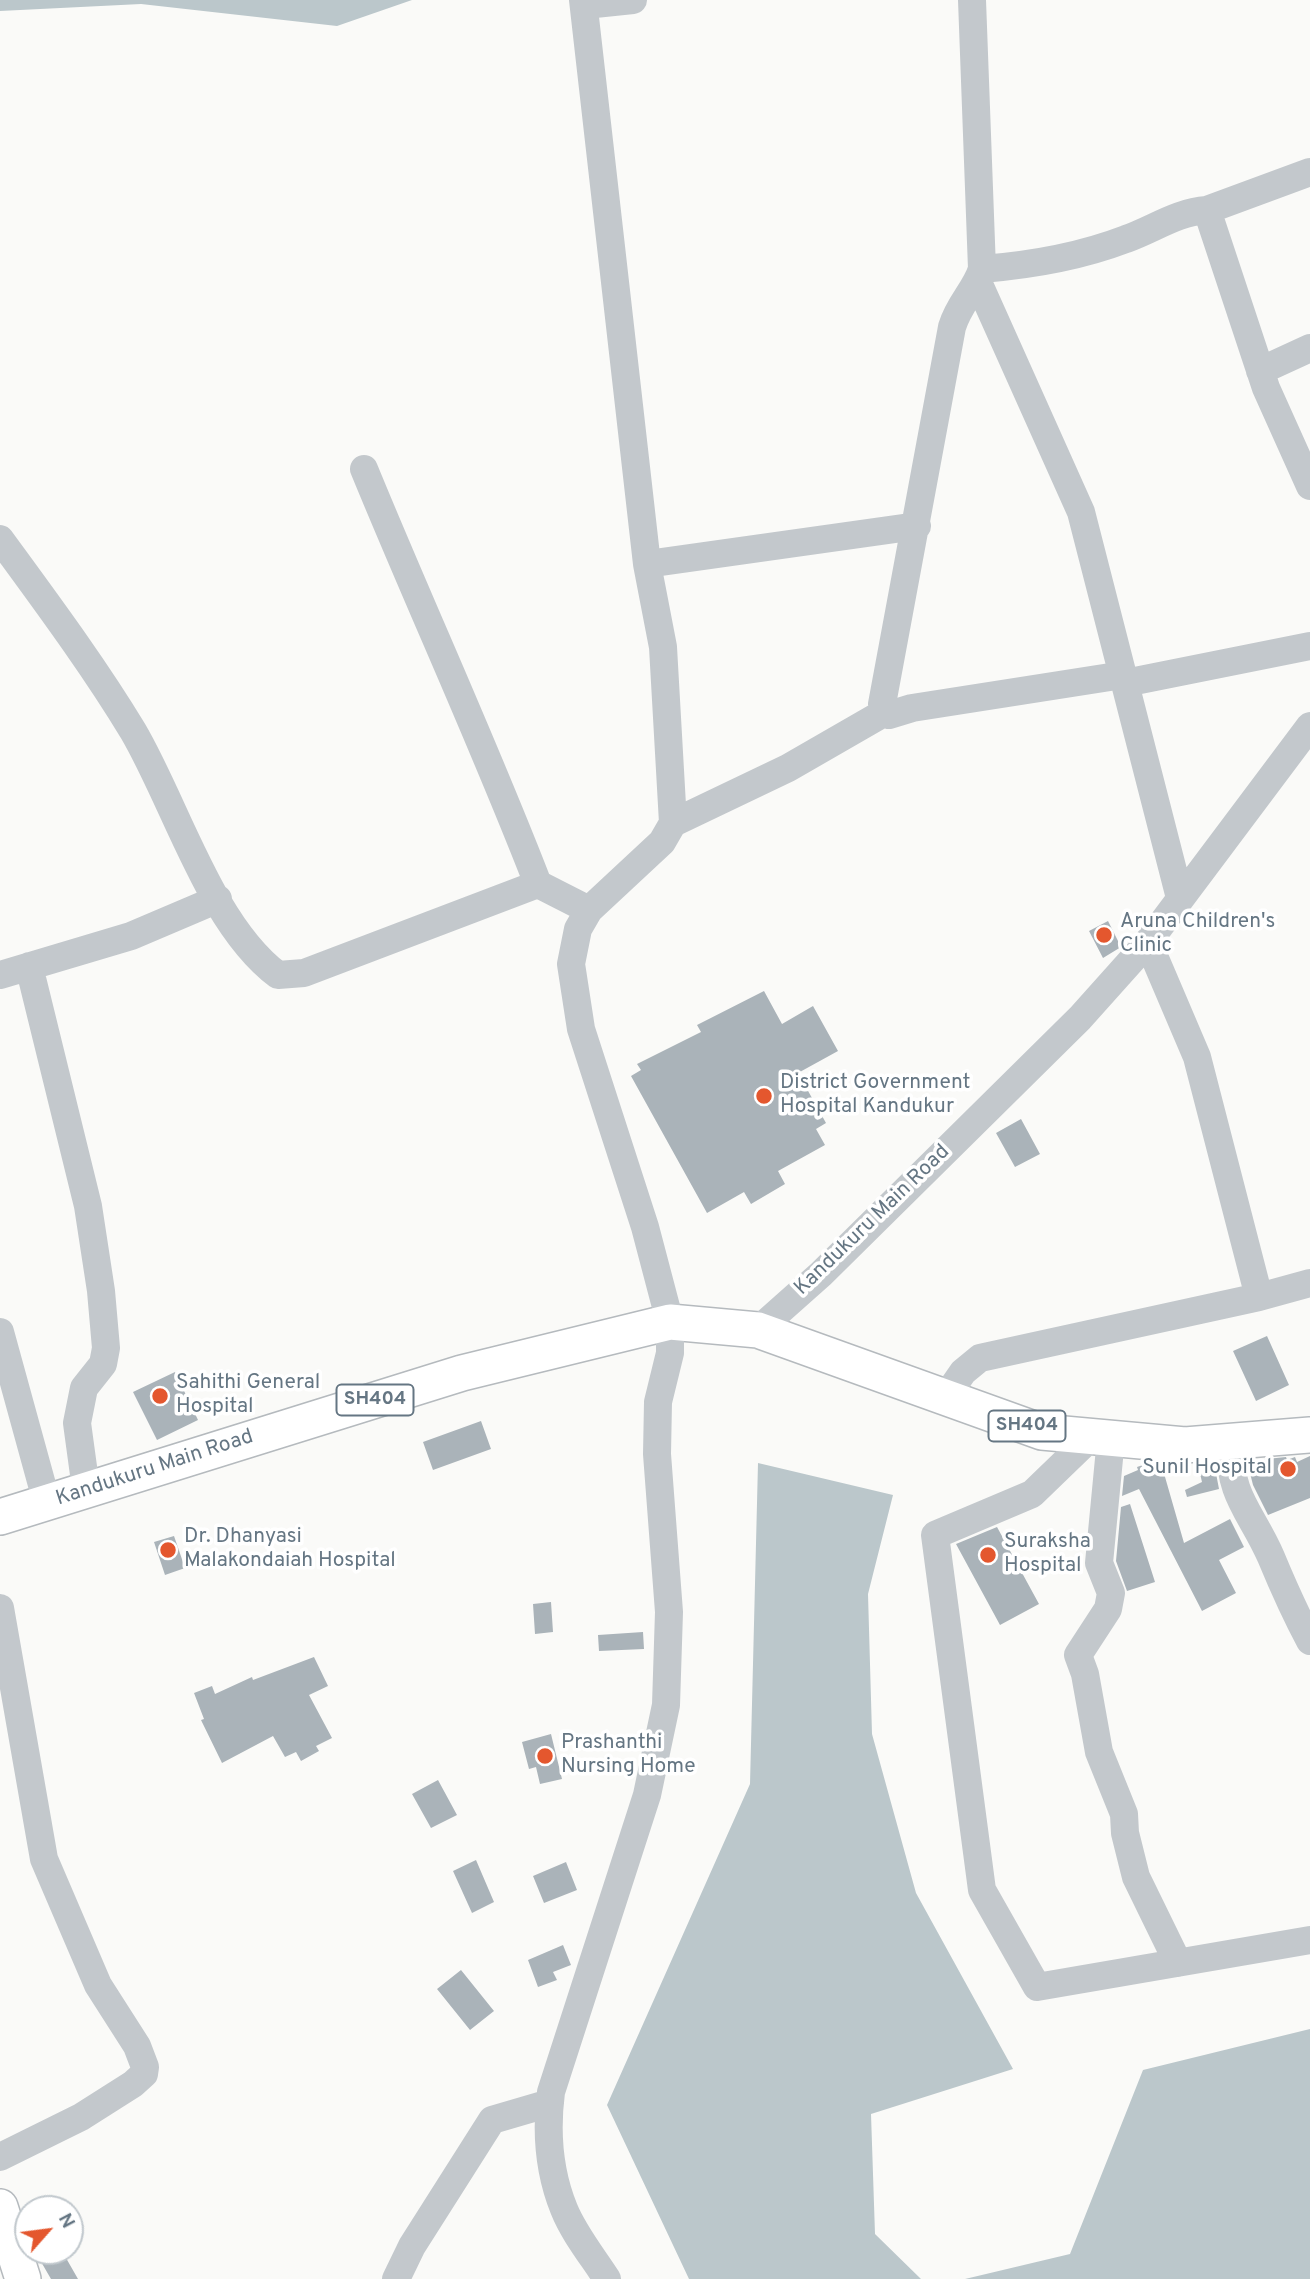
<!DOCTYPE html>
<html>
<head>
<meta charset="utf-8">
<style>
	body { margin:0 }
	#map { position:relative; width:1310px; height:2279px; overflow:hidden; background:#fafaf8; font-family:Overpass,sans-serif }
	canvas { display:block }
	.north { position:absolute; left:14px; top:2195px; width:70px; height:70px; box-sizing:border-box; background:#fff; border:2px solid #c1c8cd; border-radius:50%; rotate:62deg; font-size:19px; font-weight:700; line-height:28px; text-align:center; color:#657683 }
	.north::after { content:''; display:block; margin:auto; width:24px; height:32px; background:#e4572e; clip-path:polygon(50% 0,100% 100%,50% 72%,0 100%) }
</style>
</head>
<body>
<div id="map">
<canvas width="1310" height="2279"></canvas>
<div class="north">N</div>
</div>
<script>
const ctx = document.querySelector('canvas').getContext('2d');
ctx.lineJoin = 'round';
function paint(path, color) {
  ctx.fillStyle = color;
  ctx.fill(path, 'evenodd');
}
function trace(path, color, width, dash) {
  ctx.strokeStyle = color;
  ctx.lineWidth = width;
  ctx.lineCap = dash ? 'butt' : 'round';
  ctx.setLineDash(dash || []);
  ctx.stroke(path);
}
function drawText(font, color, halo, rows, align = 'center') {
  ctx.font = font + ' Overpass,sans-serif';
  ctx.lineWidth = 7;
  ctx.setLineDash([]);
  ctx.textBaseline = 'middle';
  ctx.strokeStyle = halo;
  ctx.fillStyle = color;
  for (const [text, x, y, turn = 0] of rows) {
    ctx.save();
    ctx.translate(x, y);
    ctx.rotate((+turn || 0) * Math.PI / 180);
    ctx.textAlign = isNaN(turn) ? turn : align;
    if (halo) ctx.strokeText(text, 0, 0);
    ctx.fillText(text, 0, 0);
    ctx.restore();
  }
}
const water = new Path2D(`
	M 0,0 L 412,0 L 337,26 L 141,4 L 0,11 Z
	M 758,1463 L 893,1495 L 868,1594 L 872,1734 L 916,1893 L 1013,2069 L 871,2114 L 875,2234 L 921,2279 L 689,2279 L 607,2105 L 750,1784 Z
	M 1310,2029 L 1310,2279 L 965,2279 L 1070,2254 L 1143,2070 Z`);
const building = new Path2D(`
	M 1108,921 L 1121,947 L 1103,958 L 1089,931 Z
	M 764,991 L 782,1024 L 813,1006 L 838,1051 L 798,1073 L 826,1123 L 816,1129 L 825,1145 L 778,1171 L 785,1184 L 751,1204 L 744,1192 L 707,1213 L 631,1076 L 641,1070 L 637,1064 L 701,1032 L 697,1025 Z
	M 1021,1119 L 1040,1154 L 1015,1167 L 996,1133 Z
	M 1267,1336 L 1289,1385 L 1256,1401 L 1233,1351 Z
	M 175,1372 L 198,1420 L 157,1440 L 133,1392 Z
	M 481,1421 L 491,1449 L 433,1470 L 423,1442 Z
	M 1310,1456 L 1310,1498 L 1268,1515 L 1253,1485 L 1247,1461 L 1286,1457 L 1287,1460 L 1295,1457 L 1297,1462 Z
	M 1152,1462 L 1161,1463 L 1184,1543 L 1230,1519 L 1244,1547 L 1219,1560 L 1236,1593 L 1202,1611 L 1139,1489 L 1122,1496 L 1124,1476 L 1138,1470 L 1137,1467 Z
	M 1214,1463 L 1219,1489 L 1187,1497 L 1185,1490 L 1202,1482 L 1198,1465 Z
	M 1130,1504 L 1155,1582 L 1127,1591 L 1116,1561 L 1121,1507 Z
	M 997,1527 L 1039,1604 L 1000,1625 L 956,1544 Z
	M 174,1536 L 185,1568 L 165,1575 L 154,1542 Z
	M 551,1602 L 553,1632 L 535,1634 L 533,1604 Z
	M 643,1632 L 644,1649 L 599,1651 L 598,1635 Z
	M 314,1657 L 328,1686 L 309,1695 L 332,1738 L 316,1746 L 319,1751 L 301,1761 L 296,1752 L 285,1757 L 273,1736 L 222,1763 L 201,1720 L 204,1719 L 194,1693 L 212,1686 L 215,1694 L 252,1677 L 253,1680 Z
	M 551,1734 L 562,1779 L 540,1784 L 536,1767 L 529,1769 L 522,1742 Z
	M 438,1780 L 457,1815 L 431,1828 L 412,1794 Z
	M 476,1860 L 494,1902 L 472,1913 L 453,1871 Z
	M 566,1862 L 577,1890 L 544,1903 L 533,1876 Z
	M 563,1945 L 571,1965 L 553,1972 L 557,1980 L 538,1987 L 528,1960 Z
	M 461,1970 L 494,2011 L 470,2030 L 437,1989 Z
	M 57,2251 L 62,2251 L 78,2279 L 51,2279 L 40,2260 Z`);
const minor = new Path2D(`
	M 583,0 L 647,564 L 663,647 L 673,823 L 662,842 L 589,910 L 578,929 L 571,964 L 581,1029 L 645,1227 L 670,1322 L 670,1353 L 658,1402 L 657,1454 L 669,1612 L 666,1705 L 647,1795 L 551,2092 C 546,2131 549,2172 564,2209 C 574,2234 593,2257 607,2279
	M 972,0 L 982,269 C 975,291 959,303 952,327 L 882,704 L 889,715 L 912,708 L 1123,675
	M 585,5 L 633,0
	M 1207,210 L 1310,172
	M 982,269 C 1032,265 1079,257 1126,239 C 1154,229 1177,212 1207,210 L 1266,388 L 1310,486
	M 978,282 L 1081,512 L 1180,898
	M 1260,371 L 1310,348
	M 364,469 C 421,608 484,744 538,884 L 589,910
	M 0,539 C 46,602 93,665 133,731 C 176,804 210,924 278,975 L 304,973 L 538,884
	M 647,564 L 917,526
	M 1125,683 L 1310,646
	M 673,823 L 788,768 L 887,711
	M 1148,942 L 1197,1057 L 1259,1297
	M 29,966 L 88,1206 L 101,1291 L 106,1348 L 103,1364 L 84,1388 L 77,1423 L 86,1489
	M 0,975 L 131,936 L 218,899
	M 758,1330 L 821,1274 L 1080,1018 L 1148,942 L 1310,726
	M 0,1332 L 47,1503
	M 945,1398 L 963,1372 L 980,1358 L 1259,1297 L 1310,1283
	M 1091,1437 L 1032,1494 L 935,1535 L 982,1890 L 1037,1987 L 1310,1940
	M 1111,1438 L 1099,1563 L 1111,1593 L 1108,1609 L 1078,1655 L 1085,1674 L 1099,1752 L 1124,1814 L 1125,1833 L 1136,1877 L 1178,1963
	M 1230,1442 C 1229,1498 1251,1511 1271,1557 C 1283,1586 1295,1613 1310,1641
	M 0,1608 L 44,1859 L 98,1985 L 137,2046 L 145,2067 L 144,2074 L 133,2084 L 81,2117 L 0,2157
	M 396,2279 L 412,2246 L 492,2120 L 550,2103`);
const major = new Path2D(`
	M 0,1517 L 462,1373 L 670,1322 L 758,1330 L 1042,1432 L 1185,1445 L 1310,1435
	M 0,2207 L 23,2279`);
const markers = [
	[1104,935,9,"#e4572e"],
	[764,1096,9,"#e4572e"],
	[160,1396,9,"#e4572e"],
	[1288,1469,9,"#e4572e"],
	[168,1550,9,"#e4572e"],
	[988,1555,9,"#e4572e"],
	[545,1756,9,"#e4572e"]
];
const shields = [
	[375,1400,77],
	[1027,1426,77]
];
const shieldNames = [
	["SH404",375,1400],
	["SH404",1027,1426]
];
const poiNames = [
	["Aruna Children's",1120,923],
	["Clinic",1120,947],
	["District Government",780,1084],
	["Hospital Kandukur",780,1108],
	["Sahithi General",176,1384],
	["Hospital",176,1408],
	["Sunil Hospital",1272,1469,"right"],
	["Dr. Dhanyasi",184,1538],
	["Malakondaiah Hospital",184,1562],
	["Suraksha",1004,1543],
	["Hospital",1004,1567],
	["Prashanthi",561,1744],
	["Nursing Home",561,1768]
];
const streetNames = [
	["Kandukuru Main Road",873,1221,-44],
	["Kandukuru Main Road",155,1469,-18]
];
paint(water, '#bbc7cb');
paint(building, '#aab3b9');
trace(major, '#b5babe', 38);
trace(minor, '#c3c8cc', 28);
trace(major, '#fff', 35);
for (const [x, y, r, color] of markers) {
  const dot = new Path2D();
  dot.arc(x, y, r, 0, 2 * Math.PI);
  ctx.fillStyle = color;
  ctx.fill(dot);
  trace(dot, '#fff', 2.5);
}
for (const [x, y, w] of shields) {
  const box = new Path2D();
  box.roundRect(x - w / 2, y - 15.5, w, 31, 5);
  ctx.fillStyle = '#fff';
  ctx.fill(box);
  trace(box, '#657683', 2);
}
drawText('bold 19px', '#657683', null, shieldNames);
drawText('21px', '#657683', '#fff', poiNames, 'left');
drawText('21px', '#657683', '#fff', streetNames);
</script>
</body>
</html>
